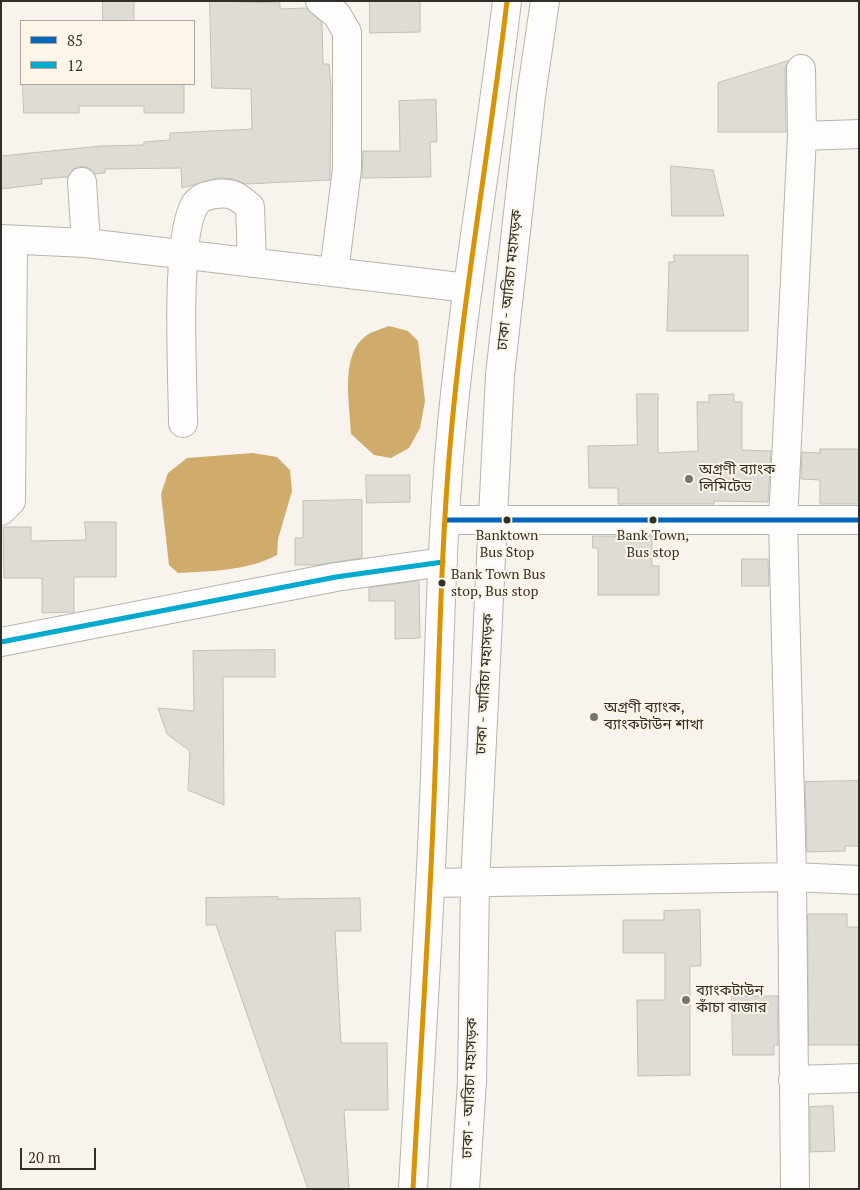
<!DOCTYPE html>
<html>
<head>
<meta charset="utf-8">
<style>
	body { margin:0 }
	#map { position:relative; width:860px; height:1190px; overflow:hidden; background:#f8f4ed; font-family:"PT Serif",serif }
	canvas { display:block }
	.frame { position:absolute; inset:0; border:2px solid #322f2a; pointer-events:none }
	.legend { position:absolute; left:20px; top:20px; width:175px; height:65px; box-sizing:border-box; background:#fdf5e8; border:1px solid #aca69c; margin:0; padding:6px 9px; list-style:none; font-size:15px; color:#322f2a }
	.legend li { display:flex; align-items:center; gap:10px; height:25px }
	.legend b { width:25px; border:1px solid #aca69c }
	.scale { position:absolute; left:20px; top:1148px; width:76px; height:22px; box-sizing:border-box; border:2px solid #322f2a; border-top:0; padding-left:6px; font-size:15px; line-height:18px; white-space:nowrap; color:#322f2a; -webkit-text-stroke:4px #fdf5e8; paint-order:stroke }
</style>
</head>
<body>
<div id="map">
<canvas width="860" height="1190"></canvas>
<div class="frame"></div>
<ul class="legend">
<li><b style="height:6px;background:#0065bd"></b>85</li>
<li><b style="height:6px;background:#00a9ce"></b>12</li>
</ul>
<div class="scale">20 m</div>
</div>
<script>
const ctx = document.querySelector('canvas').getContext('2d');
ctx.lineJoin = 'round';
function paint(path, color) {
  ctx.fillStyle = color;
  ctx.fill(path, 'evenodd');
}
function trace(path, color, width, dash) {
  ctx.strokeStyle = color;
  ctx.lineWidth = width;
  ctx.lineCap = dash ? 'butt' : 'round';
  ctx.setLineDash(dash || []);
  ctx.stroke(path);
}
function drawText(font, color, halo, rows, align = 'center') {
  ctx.font = font + ' "PT Serif","Noto Sans Bengali",serif';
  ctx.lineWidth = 4;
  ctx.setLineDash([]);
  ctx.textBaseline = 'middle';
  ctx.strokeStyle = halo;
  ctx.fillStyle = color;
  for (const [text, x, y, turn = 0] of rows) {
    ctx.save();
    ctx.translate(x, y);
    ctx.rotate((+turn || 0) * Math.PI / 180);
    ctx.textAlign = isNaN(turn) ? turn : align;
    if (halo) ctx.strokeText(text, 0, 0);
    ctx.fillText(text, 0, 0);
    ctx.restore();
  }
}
const water = new Path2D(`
	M 389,326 L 408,331 L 418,341 L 425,401 L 420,428 L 409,448 L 391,458 L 374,455 L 351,434 C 350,404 339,354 367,335 C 373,331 382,329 389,326 Z
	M 253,453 L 277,457 L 290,470 L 292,491 L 278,539 L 277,555 C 247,571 211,571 178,573 L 169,565 L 161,494 L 168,473 L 187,458 Z`);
const building = new Path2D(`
	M 103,1 L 134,1 L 134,21 L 103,21 Z
	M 210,1 L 280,3 L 280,9 L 307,8 L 322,23 L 323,64 L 329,64 L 331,88 L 330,180 L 246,184 L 233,179 L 218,178 L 182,188 L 181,168 L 105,169 L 105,173 L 95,174 L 89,168 L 81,166 L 73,169 L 68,177 L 41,179 L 42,184 L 1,189 L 1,156 L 101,146 L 144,145 L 144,142 L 170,140 L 170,133 L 252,129 L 251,89 L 212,88 Z
	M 370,1 L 420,1 L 420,32 L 370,33 Z
	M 788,61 L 785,69 L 786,132 L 718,132 L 718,83 Z
	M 23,84 L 184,84 L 184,113 L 144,113 L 144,106 L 79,106 L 79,113 L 24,113 Z
	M 436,100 L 437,142 L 430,142 L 431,177 L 362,178 L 363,151 L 400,151 L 399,101 Z
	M 671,166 L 713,170 L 724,216 L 672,216 Z
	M 674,255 L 748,255 L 748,331 L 667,331 L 669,262 L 674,262 Z
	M 637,394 L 658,394 L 658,453 L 698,451 L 697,402 L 709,402 L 709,395 L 734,394 L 734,402 L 742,402 L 742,450 L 771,451 L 768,502 L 714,501 L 714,504 L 618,504 L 618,488 L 589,488 L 588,446 L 637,445 Z
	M 820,449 L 859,449 L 859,504 L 820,504 L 820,480 L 801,479 L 802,452 L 820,453 Z
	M 366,475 L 410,475 L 410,502 L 367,503 Z
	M 362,500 L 362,558 L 317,565 L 295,565 L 295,538 L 303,538 L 303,501 Z
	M 85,522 L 116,522 L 116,577 L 74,577 L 74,612 L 42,613 L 42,578 L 4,578 L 3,527 L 31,527 L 31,541 L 86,540 Z
	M 593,536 L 652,536 L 652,566 L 659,566 L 659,595 L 598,595 L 598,548 L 593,548 Z
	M 742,559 L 768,559 L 769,586 L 742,586 Z
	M 419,581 L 420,638 L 395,639 L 395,601 L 369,601 L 369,588 Z
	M 275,650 L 275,677 L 223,677 L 224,805 L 188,790 L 190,751 L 167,734 L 158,708 L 194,711 L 193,651 Z
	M 859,781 L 859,846 L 845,846 L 845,851 L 807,852 L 805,782 Z
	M 278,897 L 278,899 L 360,898 L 361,931 L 335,931 L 341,1043 L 387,1043 L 388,1110 L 344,1110 L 349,1189 L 308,1189 L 216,925 L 206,925 L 206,898 Z
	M 700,910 L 701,966 L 690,966 L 690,1075 L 638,1076 L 637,1000 L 665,1000 L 665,953 L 623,953 L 623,920 L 664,920 L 664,911 Z
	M 808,914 L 847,914 L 847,927 L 859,927 L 859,1045 L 809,1045 Z
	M 732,996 L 778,996 L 778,1045 L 774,1045 L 774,1055 L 733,1055 Z
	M 833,1106 L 835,1151 L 810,1152 L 810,1107 Z`);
const minor = new Path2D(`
	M 320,1 L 337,15 L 347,32 L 347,169 L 334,272
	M 802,136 L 859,134
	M 82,182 L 86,243
	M 1,239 L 86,243 L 468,288
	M 183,423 C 183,380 174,233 196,203 C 203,194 224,191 235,196 C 240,198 245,203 250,207 L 252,263
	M 1,511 L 11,501 L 13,241
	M 446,520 L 859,520
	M 1,642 L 336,577 L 443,562
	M 431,883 L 792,877 L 859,880
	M 793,1080 L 859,1078
	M 795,1189 L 792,877 L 783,522 L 802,136 L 801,69`);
const highway = new Path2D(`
	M 413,1189 C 420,1059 429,930 434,800 C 439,678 440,556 451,435 C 464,290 490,146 507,1
	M 465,1189 L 472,1081 L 475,883 L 500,375 L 531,96 L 545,1`);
const bus1 = new Path2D(`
	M 446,520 L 859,520`);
const bus2 = new Path2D(`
	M 1,642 L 336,577 L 443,562`);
const bus3 = new Path2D(`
	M 413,1189 C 420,1059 429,930 434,800 C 439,678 440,556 451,435 C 464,290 490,146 507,1`);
const markers = [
	[689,479,5,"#77746e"],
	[507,520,4.5,"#322f2a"],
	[653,520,4.5,"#322f2a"],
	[442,583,4.5,"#322f2a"],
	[594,717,5,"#77746e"],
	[686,1000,5,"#77746e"]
];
const busNames = [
	["Banktown",507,536],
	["Bus Stop",507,553],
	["Bank Town,",653,536],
	["Bus stop",653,553],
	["Bank Town Bus",451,575,"left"],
	["stop, Bus stop",451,592,"left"]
];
const streetNames = [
	["ঢাকা - আরিচা মহাসড়ক",510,280,-84],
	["ঢাকা - আরিচা মহাসড়ক",485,684,-87],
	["ঢাকা - আরিচা মহাসড়ক",470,1088,-88]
];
const poiNames = [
	["অগ্রণী ব্যাংক",699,470],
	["লিমিটেড",699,487],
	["অগ্রণী ব্যাংক,",604,708],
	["ব্যাংকটাউন শাখা",604,725],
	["ব্যাংকটাউন",696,991],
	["কাঁচা বাজার",696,1008]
];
paint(water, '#cfac6c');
paint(building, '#dfdcd6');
trace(building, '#c2bfb9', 1);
trace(minor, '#b7b4ae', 30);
trace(highway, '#b7b4ae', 30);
trace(minor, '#fefdfc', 28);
trace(highway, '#fefdfc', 28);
trace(bus1, '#0065bd', 5);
trace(bus2, '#00a9ce', 5);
trace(bus3, '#d99406', 5);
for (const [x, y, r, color] of markers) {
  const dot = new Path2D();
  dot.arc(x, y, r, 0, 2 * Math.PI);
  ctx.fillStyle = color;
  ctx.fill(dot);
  trace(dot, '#fdf5e8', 2);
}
drawText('14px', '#322f2a', '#fdf5e8', busNames);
drawText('15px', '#322f2a', '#fdf5e8', streetNames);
drawText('15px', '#322f2a', '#fdf5e8', poiNames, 'left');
</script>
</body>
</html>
